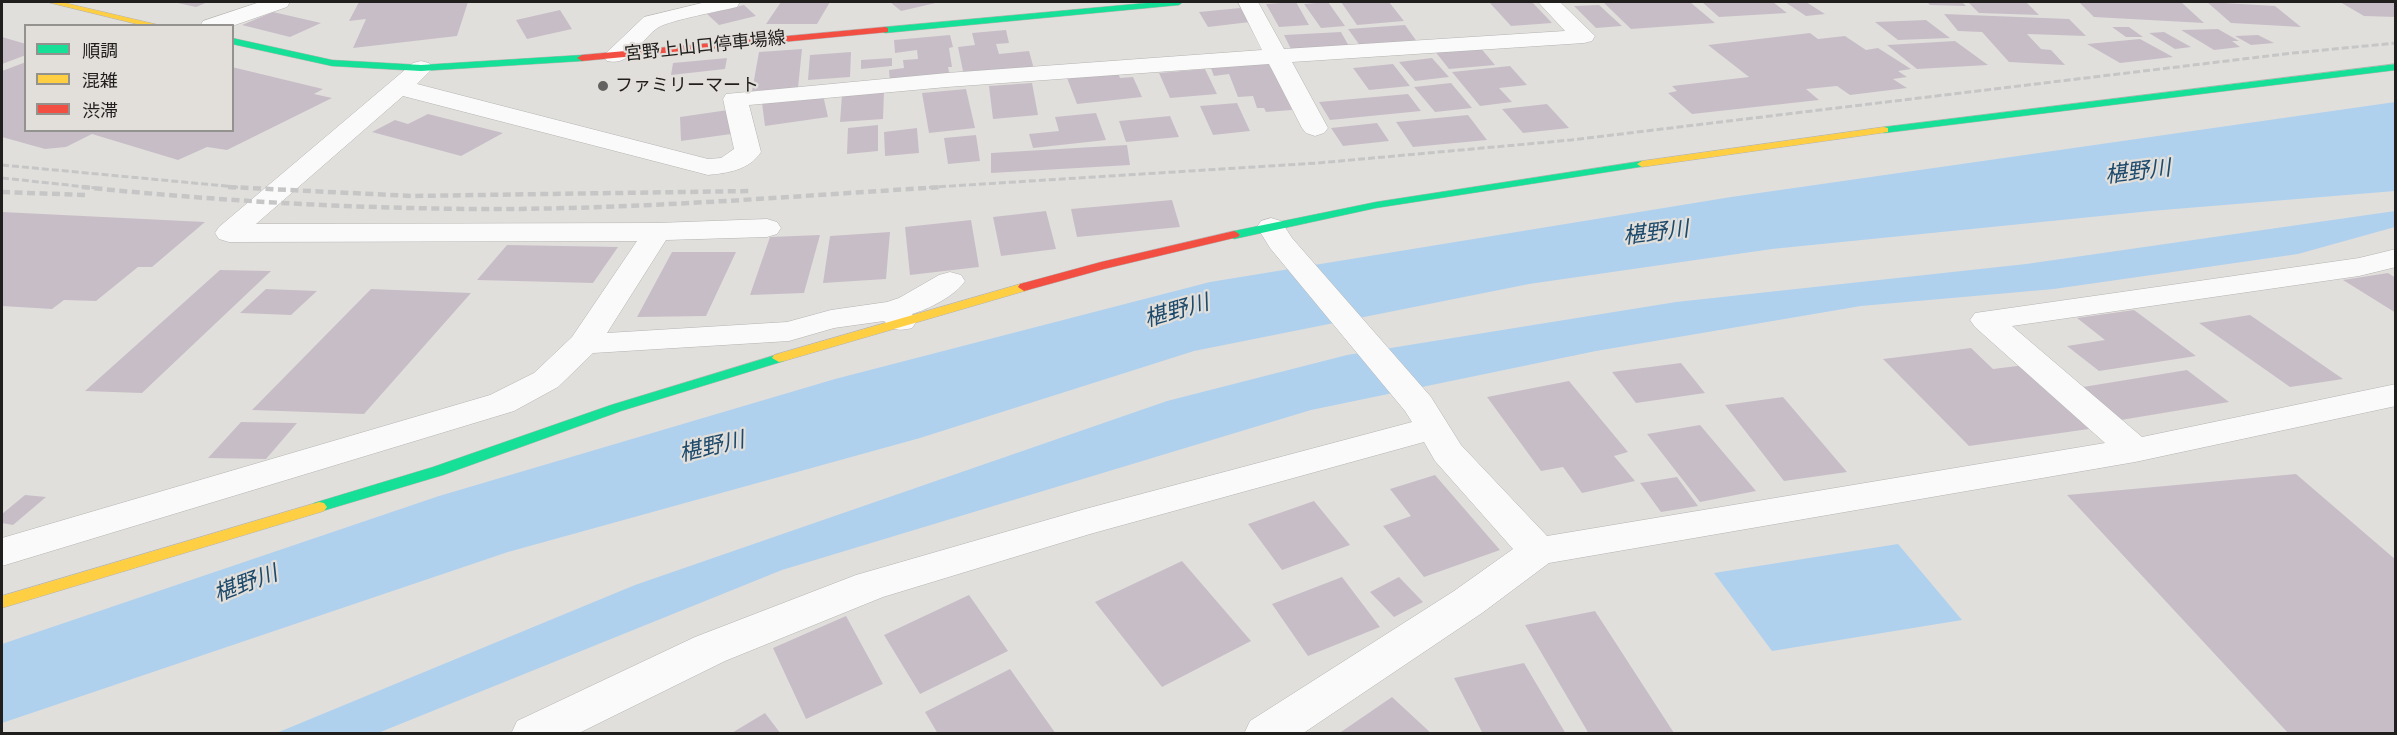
<!DOCTYPE html>
<html>
<head>
<meta charset="utf-8">
<style>
	body { margin:0 }
	#map { position:relative; width:2397px; height:735px; overflow:hidden; background:#e1dfdc; font-family:"Source Serif 4","Noto Sans JP",serif }
	canvas { display:block }
	.frame { position:absolute; inset:0; border:3px solid #201f1e; pointer-events:none }
	.legend { position:absolute; left:24px; top:24px; width:210px; height:108px; box-sizing:border-box; background:#e2dfdb; border:2px solid #94928f; margin:0; padding:8px 10px; list-style:none; font-size:18px; color:#201f1e }
	.legend li { display:flex; align-items:center; gap:12px; height:30px }
	.legend b { width:30px; border:2px solid #94928f }
</style>
</head>
<body>
<div id="map">
<canvas width="2397" height="735"></canvas>
<div class="frame"></div>
<ul class="legend">
<li><b style="height:8px;background:#16e098"></b>順調</li>
<li><b style="height:8px;background:#ffcf43"></b>混雑</li>
<li><b style="height:8px;background:#f24e42"></b>渋滞</li>
</ul>
</div>
<script>
const ctx = document.querySelector('canvas').getContext('2d');
ctx.lineJoin = 'round';
function paint(path, color) {
  ctx.fillStyle = color;
  ctx.fill(path, 'evenodd');
}
function trace(path, color, width, dash) {
  ctx.strokeStyle = color;
  ctx.lineWidth = width;
  ctx.lineCap = dash ? 'butt' : 'round';
  ctx.setLineDash(dash || []);
  ctx.stroke(path);
}
function drawText(font, color, halo, rows, align = 'center') {
  ctx.font = font + ' "Source Serif 4","Noto Sans JP",serif';
  ctx.lineWidth = 4.5;
  ctx.setLineDash([]);
  ctx.textBaseline = 'middle';
  ctx.strokeStyle = halo;
  ctx.fillStyle = color;
  for (const [text, x, y, turn = 0] of rows) {
    ctx.save();
    ctx.translate(x, y);
    ctx.rotate((+turn || 0) * Math.PI / 180);
    ctx.textAlign = isNaN(turn) ? turn : align;
    if (halo) ctx.strokeText(text, 0, 0);
    ctx.fillText(text, 0, 0);
    ctx.restore();
  }
}
const water = new Path2D(`
	M 2395,102 L 2395,191 L 2151,211 L 1772,249 L 1529,284 L 1194,351 L 920,438 L 508,552 L 2,723 L 2,644 L 439,496 L 835,379 L 1210,282 L 1731,197 Z
	M 2395,211 L 2395,227 L 2298,254 L 2054,289 L 1861,306 L 1596,351 L 1311,410 L 782,570 L 378,733 L 274,734 L 635,585 L 1167,401 L 1347,355 L 1676,302 L 2026,264 Z
	M 1898,544 L 1962,620 L 1772,651 L 1714,573 Z`);
const building = new Path2D(`
	M 173,2 L 208,2 L 196,7 Z
	M 359,2 L 468,2 L 457,36 L 353,48 L 366,19 L 349,21 Z
	M 781,2 L 830,2 L 817,24 L 766,24 Z
	M 890,2 L 940,2 L 901,11 Z
	M 1296,2 L 1309,25 L 1279,27 L 1266,4 Z
	M 1328,2 L 1345,26 L 1321,28 L 1304,4 Z
	M 1341,2 L 1389,2 L 1404,21 L 1357,25 Z
	M 1489,2 L 1532,2 L 1552,23 L 1511,26 Z
	M 1603,2 L 1690,2 L 1715,23 L 1631,29 Z
	M 1702,2 L 1773,2 L 1787,13 L 1719,17 Z
	M 1785,2 L 1806,2 L 1825,14 L 1806,16 Z
	M 1927,2 L 1962,2 L 1966,6 L 1930,5 Z
	M 1968,2 L 2026,2 L 2039,15 L 1979,13 Z
	M 2079,2 L 2181,2 L 2204,23 L 2094,17 Z
	M 2207,2 L 2275,6 L 2301,27 L 2231,23 Z
	M 2340,2 L 2396,2 L 2396,17 L 2364,16 Z
	M 744,5 L 756,16 L 719,25 L 707,14 Z
	M 1599,5 L 1622,26 L 1596,28 L 1574,6 Z
	M 1240,8 L 1250,22 L 1208,27 L 1199,12 Z
	M 560,10 L 572,29 L 527,39 L 516,20 Z
	M 273,12 L 321,23 L 290,37 L 242,25 Z
	M 1944,14 L 2069,19 L 2086,36 L 2027,34 L 2041,49 L 2051,50 L 2065,65 L 2009,62 L 1982,32 L 1958,31 Z
	M 1926,20 L 1950,38 L 1898,40 L 1875,22 Z
	M 1405,25 L 1418,43 L 1361,47 L 1348,29 Z
	M 2112,27 L 2129,27 L 2143,37 L 2126,37 Z
	M 2218,29 L 2239,41 L 2232,41 L 2240,47 L 2214,50 L 2181,30 Z
	M 1006,30 L 1009,43 L 996,44 L 999,54 L 1029,51 L 1034,69 L 964,76 L 958,47 L 975,45 L 972,33 Z
	M 1341,32 L 1350,48 L 1292,51 L 1284,35 Z
	M 2164,32 L 2191,47 L 2175,49 L 2149,33 Z
	M 1810,33 L 1818,39 L 1845,36 L 1866,50 L 1878,48 L 1911,69 L 1898,71 L 1907,77 L 1893,79 L 1907,88 L 1850,95 L 1837,86 L 1806,89 L 1819,100 L 1692,114 L 1668,93 L 1677,91 L 1672,86 L 1749,77 L 1708,45 Z
	M 950,35 L 953,47 L 949,48 L 952,67 L 948,67 L 950,77 L 890,83 L 889,70 L 904,68 L 903,60 L 918,59 L 917,50 L 895,53 L 894,40 Z
	M 2258,35 L 2274,43 L 2251,45 L 2235,36 Z
	M 2,37 L 26,44 L 26,55 L 2,64 Z
	M 2140,39 L 2173,57 L 2120,63 L 2087,44 Z
	M 1955,41 L 1988,65 L 1917,69 L 1887,45 Z
	M 1479,46 L 1495,65 L 1449,69 L 1434,50 Z
	M 802,49 L 798,88 L 752,91 L 759,52 Z
	M 851,52 L 850,77 L 808,80 L 810,55 Z
	M 727,58 L 725,69 L 671,75 L 673,63 Z
	M 892,58 L 892,66 L 861,69 L 861,60 Z
	M 1432,58 L 1449,77 L 1415,81 L 1399,62 Z
	M 26,62 L 26,130 L 232,130 L 232,67 L 323,89 L 314,94 L 332,98 L 227,150 L 207,147 L 178,160 L 92,134 L 66,147 L 45,149 L 2,137 L 2,71 Z
	M 1268,62 L 1270,67 L 1276,66 L 1292,110 L 1266,112 L 1264,108 L 1257,108 L 1253,96 L 1238,97 L 1229,74 L 1214,76 L 1210,66 Z
	M 1393,64 L 1410,86 L 1369,90 L 1353,68 Z
	M 1510,66 L 1527,85 L 1499,88 L 1512,102 L 1480,106 L 1452,72 Z
	M 1205,69 L 1217,94 L 1170,98 L 1159,73 Z
	M 1118,73 L 1120,78 L 1133,77 L 1142,97 L 1077,104 L 1067,78 Z
	M 1032,83 L 1038,115 L 993,119 L 989,86 Z
	M 1451,83 L 1472,108 L 1435,112 L 1414,87 Z
	M 966,89 L 975,128 L 929,133 L 922,93 Z
	M 884,91 L 883,119 L 840,122 L 842,95 Z
	M 1408,94 L 1421,111 L 1330,120 L 1319,102 Z
	M 823,95 L 828,117 L 765,126 L 762,103 Z
	M 1237,103 L 1250,131 L 1213,135 L 1200,106 Z
	M 1547,104 L 1569,128 L 1523,133 L 1502,109 Z
	M 728,110 L 731,134 L 681,141 L 680,117 Z
	M 1096,113 L 1106,140 L 1033,148 L 1029,134 L 1059,131 L 1055,117 Z
	M 428,114 L 503,133 L 461,156 L 372,132 L 395,120 L 408,124 Z
	M 1468,115 L 1487,140 L 1413,147 L 1396,122 Z
	M 1170,116 L 1179,137 L 1126,142 L 1119,121 Z
	M 1377,123 L 1389,141 L 1343,146 L 1331,128 Z
	M 878,125 L 878,151 L 847,154 L 848,128 Z
	M 917,128 L 919,153 L 885,156 L 884,132 Z
	M 976,135 L 980,161 L 948,164 L 944,138 Z
	M 1127,145 L 1130,165 L 991,173 L 991,153 Z
	M 1172,200 L 1180,227 L 1077,237 L 1071,209 Z
	M 1046,211 L 1056,249 L 1001,256 L 993,217 Z
	M 2,212 L 205,222 L 152,267 L 138,267 L 96,301 L 64,300 L 52,309 L 2,306 Z
	M 971,220 L 979,267 L 910,275 L 905,227 Z
	M 890,232 L 886,279 L 823,283 L 830,236 Z
	M 820,235 L 804,293 L 750,295 L 770,237 Z
	M 507,245 L 618,247 L 593,283 L 477,280 Z
	M 672,252 L 736,252 L 706,316 L 637,317 Z
	M 220,270 L 271,271 L 142,393 L 85,391 Z
	M 2388,273 L 2396,278 L 2396,313 L 2343,280 Z
	M 266,289 L 317,291 L 291,315 L 240,313 Z
	M 371,289 L 471,293 L 364,414 L 252,410 Z
	M 2134,310 L 2196,356 L 2099,371 L 2067,346 L 2105,340 L 2077,318 Z
	M 2250,315 L 2343,379 L 2290,387 L 2199,323 Z
	M 1971,348 L 1993,369 L 2025,365 L 2096,428 L 1969,446 L 1883,359 Z
	M 1681,363 L 1705,393 L 1636,403 L 1612,372 Z
	M 2187,370 L 2229,402 L 2121,420 L 2083,387 Z
	M 1569,381 L 1628,452 L 1614,456 L 1635,481 L 1582,493 L 1563,467 L 1541,471 L 1487,397 Z
	M 1783,397 L 1847,472 L 1784,481 L 1725,405 Z
	M 241,422 L 297,423 L 266,459 L 208,458 Z
	M 1700,425 L 1756,491 L 1700,502 L 1647,434 Z
	M 2296,474 L 2396,560 L 2396,734 L 2289,734 L 2067,495 Z
	M 1435,475 L 1500,550 L 1424,577 L 1383,526 L 1411,516 L 1390,489 Z
	M 1677,477 L 1698,506 L 1661,512 L 1640,483 Z
	M 25,495 L 46,497 L 13,525 L 2,523 L 2,514 Z
	M 1314,501 L 1350,545 L 1282,570 L 1248,524 Z
	M 1182,561 L 1251,641 L 1162,687 L 1095,602 Z
	M 1342,577 L 1380,627 L 1308,656 L 1272,604 Z
	M 1399,577 L 1423,602 L 1394,617 L 1370,592 Z
	M 969,595 L 1008,651 L 920,694 L 884,635 Z
	M 1595,611 L 1674,733 L 1589,734 L 1525,625 Z
	M 846,616 L 883,684 L 806,719 L 773,648 Z
	M 1524,663 L 1566,734 L 1483,734 L 1454,678 Z
	M 1010,669 L 1056,734 L 938,734 L 925,712 Z
	M 1392,697 L 1432,734 L 1338,734 Z
	M 765,713 L 781,734 L 730,734 Z`);
const street = new Path2D(`
	M 260,2 L 290,2 L 287,7 L 232,26 L 200,26 L 203,21 Z
	M 706,2 L 740,2 L 737,7 C 720,11 672,20 659,27 C 641,38 631,67 607,61 L 603,56 L 644,17 Z
	M 1238,2 L 1258,2 L 1284,49 L 1565,31 L 1538,2 L 1560,2 L 1595,36 L 1592,41 L 1584,43 L 1292,62 L 1328,128 L 1324,133 L 1315,136 L 1306,133 L 1302,128 L 1269,64 L 947,87 L 749,105 L 761,152 C 749,170 728,173 708,175 L 403,96 L 256,224 L 657,223 L 767,219 L 777,222 L 781,228 L 777,234 L 767,237 L 666,240 L 607,333 L 787,322 L 831,310 L 887,302 L 899,298 L 939,275 L 950,272 L 961,275 L 965,281 C 955,296 929,309 912,314 L 917,321 L 912,328 C 900,331 893,331 884,321 L 834,328 L 789,341 L 593,353 L 558,387 L 514,411 L 2,566 L 2,538 L 490,395 L 534,373 L 572,337 L 637,241 L 229,242 L 219,239 L 215,233 L 219,227 L 413,63 L 421,61 L 429,63 L 433,68 L 417,84 L 708,159 L 721,158 L 734,149 L 723,99 L 726,94 L 947,73 L 1262,50 Z
	M 1271,218 L 1281,221 L 1292,238 L 1431,397 L 1461,445 L 1547,536 L 2105,443 L 1975,327 L 1970,320 L 1975,313 L 2359,258 L 2396,249 L 2396,267 L 2359,276 L 2012,326 L 2142,437 L 2396,384 L 2396,406 L 2135,462 L 1549,563 L 1482,613 L 1302,734 L 1244,734 L 1250,721 L 1454,591 L 1513,549 L 1435,461 L 1424,442 L 1090,534 L 883,597 L 725,661 L 577,734 L 511,734 L 517,721 L 695,637 L 856,575 L 1085,509 L 1412,422 L 1405,411 L 1270,248 L 1257,227 L 1261,221 Z`);
const fast = new Path2D(`
	M 1157,2 L 1183,2 L 1179,5 L 885,33 L 880,30 L 885,27 Z
	M 232,38 L 332,60 L 421,65 L 582,55 L 587,58 L 582,61 L 421,71 L 332,66 L 232,44 Z
	M 2396,64 L 2396,70 L 1884,133 L 1879,130 L 1884,127 Z
	M 1642,161 L 1647,164 L 1646,166 L 1376,208 L 1234,239 L 1228,235 L 1234,231 L 1376,202 Z
	M 779,354 L 786,358 L 784,361 L 621,411 L 443,475 L 319,512 L 314,511 L 311,507 L 314,503 L 433,467 L 611,405 Z`);
const slow = new Path2D(`
	M 47,2 L 61,2 L 163,26 L 145,26 Z
	M 1884,127 L 1888,128 L 1888,132 L 1642,167 L 1637,164 L 1642,161 Z
	M 1024,283 L 1028,284 L 1030,287 L 1028,290 L 784,361 L 779,362 L 772,358 L 774,355 Z
	M 319,502 L 324,503 L 327,507 L 324,511 L 2,608 L 2,596 Z`);
const jam = new Path2D(`
	M 885,27 L 888,28 L 888,32 L 582,61 L 577,58 L 582,55 Z
	M 1234,231 L 1238,233 L 1240,235 L 1238,237 L 1104,269 L 1024,291 L 1018,287 L 1020,284 L 1101,262 Z`);
const railFar1 = new Path2D(`
	M 2,165 L 247,188
	M 2,178 L 96,188
	M 919,188 L 1318,163 L 1571,140 L 2293,53 L 2396,43`);
const rail = new Path2D(`
	M 82,187 C 219,201 357,209 494,209 C 644,209 793,196 943,187
	M 228,187 L 412,196 L 751,191
	M 2,192 L 85,195`);
const markers = [
	[603,86,6,"#646260"]
];
const farStreetnames = [
	["宮野上山口停車場線",705,47,-6]
];
const farPoinames = [
	["ファミリーマート",615,86]
];
const waterNames = [
	["椹野川",2138,173,-7],
	["椹野川",1656,234,-7],
	["椹野川",1177,312,-16],
	["椹野川",712,448,-13],
	["椹野川",246,585,-20]
];
paint(water, '#b0d1ed');
paint(building, '#c7bdc7');
trace(street, '#b4b3b1', 1);
trace(fast, '#b4b3b1', 1);
trace(slow, '#b4b3b1', 1);
trace(jam, '#b4b3b1', 1);
paint(street, '#fafafa');
paint(fast, '#16e098');
paint(slow, '#ffcf43');
paint(jam, '#f24e42');
trace(railFar1, '#c7c6c6', 3, [7, 3]);
trace(rail, '#c7c6c6', 4.5, [8, 4.5]);
for (const [x, y, r, color] of markers) {
  const dot = new Path2D();
  dot.arc(x, y, r, 0, 2 * Math.PI);
  ctx.fillStyle = color;
  ctx.fill(dot);
  trace(dot, '#e2dfdb', 2);
}
drawText('18px', '#201f1e', '#e2dfdb', farStreetnames);
drawText('18px', '#201f1e', '#e2dfdb', farPoinames, 'left');
drawText('italic 22px', '#1d4a6b', '#e2dfdb', waterNames);
</script>
</body>
</html>
